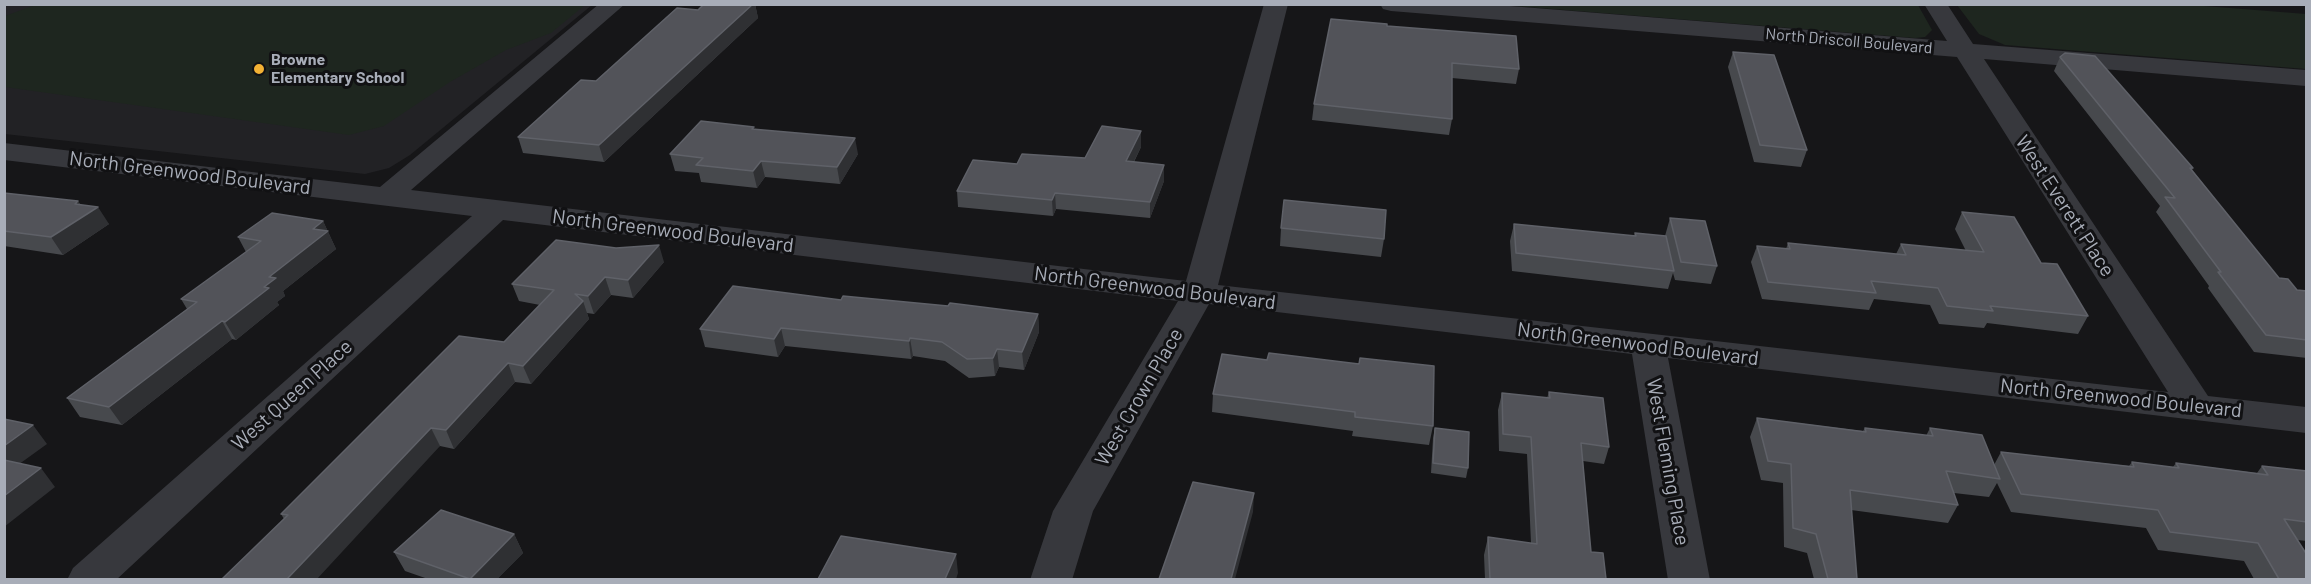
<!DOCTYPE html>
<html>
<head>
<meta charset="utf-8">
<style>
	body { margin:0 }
	#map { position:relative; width:2311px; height:584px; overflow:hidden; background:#161618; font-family:Barlow,sans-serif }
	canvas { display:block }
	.frame { position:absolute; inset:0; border:6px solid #a8adb8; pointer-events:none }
</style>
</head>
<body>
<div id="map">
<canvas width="2311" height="584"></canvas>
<div class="frame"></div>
</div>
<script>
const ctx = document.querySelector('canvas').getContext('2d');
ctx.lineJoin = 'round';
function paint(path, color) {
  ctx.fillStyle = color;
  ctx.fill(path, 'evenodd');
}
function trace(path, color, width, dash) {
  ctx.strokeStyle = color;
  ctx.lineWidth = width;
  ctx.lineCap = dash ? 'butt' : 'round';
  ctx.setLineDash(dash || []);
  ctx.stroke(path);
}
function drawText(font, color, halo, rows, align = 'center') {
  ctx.font = font + ' Barlow,sans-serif';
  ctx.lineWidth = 6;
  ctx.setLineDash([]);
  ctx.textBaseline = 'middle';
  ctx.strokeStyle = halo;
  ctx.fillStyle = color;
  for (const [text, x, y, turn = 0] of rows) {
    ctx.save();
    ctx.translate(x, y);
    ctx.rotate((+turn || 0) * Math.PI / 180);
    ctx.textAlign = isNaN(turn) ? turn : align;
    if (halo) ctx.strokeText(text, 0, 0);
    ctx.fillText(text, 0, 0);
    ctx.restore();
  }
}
const built = new Path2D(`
	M 5,5 L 592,5 L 410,155 L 389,168 L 365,174 L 5,134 Z`);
const green = new Path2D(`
	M 38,4 L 585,4 L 585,5 L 551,33 L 506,50 L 450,82 L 384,126 L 349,135 L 5,87 L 5,16 Z
	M 2179,4 L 2306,14 L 2306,69 L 2005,45 L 1979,34 L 1957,5 Z
	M 1502,5 L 1918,5 L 1932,30 L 1925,37 L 1915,38 Z`);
const street = new Path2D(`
	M 599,4 L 625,4 L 411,190 L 1186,281 L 1264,4 L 1288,4 L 1218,285 L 2168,392 L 1957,57 L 1391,11 L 1383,9 L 1380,4 L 1485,4 L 1947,41 L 1924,4 L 1947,4 L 1973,44 L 2306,70 L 2306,86 L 1984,59 L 2208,396 L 2306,407 L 2306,433 L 1668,358 L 1710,580 L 1668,580 L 1632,354 L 1209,304 L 1093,511 L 1072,580 L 1030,580 L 1053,511 L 1178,301 L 503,220 L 116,580 L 67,580 L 73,568 L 472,216 L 4,160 L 4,143 L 380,187 Z`);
const wall = new Path2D(`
	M 704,4 L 755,4 L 758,18 L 604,162 L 523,153 L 518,137 L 698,10 Z
	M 1387,26 L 1519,69 L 1516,84 L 1452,78 L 1452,119 L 1449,135 L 1312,120 L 1314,104 Z
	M 1733,52 L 1807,150 L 1801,167 L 1754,162 L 1728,67 Z
	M 2060,57 L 2193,168 L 2192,170 L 2279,278 L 2297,290 L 2307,291 L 2307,358 L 2254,352 L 2208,288 L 2209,286 L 2156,212 L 2160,206 L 2054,71 Z
	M 755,130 L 858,154 L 840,184 L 765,177 L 757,188 L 701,182 L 699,173 L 675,171 L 670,154 Z
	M 1141,131 L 1141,147 L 1134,162 L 1164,181 L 1150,218 L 1056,209 L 1053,216 L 958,207 L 957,191 L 1017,164 L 1085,158 Z
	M 4,193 L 78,201 L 80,204 L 109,224 L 63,255 L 4,246 Z
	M 1962,212 L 2041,263 L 2088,316 L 2078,334 L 1987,323 L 1984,328 L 1939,324 L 1930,305 L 1874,299 L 1869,310 L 1762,299 L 1751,262 L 1757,246 L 1786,249 L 1788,243 L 1896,254 L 1901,244 L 1966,251 L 1955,229 Z
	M 1670,218 L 1717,266 L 1711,284 L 1675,280 L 1673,273 L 1668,289 L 1512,271 L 1510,241 L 1514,224 L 1634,236 L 1635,233 L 1665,236 Z
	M 323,221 L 336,249 L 283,291 L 285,296 L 277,302 L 279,305 L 236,340 L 232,339 L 122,425 L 80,417 L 67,398 L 187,309 L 181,299 L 246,252 L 238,237 Z
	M 1281,228 L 1384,239 L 1381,257 L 1280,246 Z
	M 664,262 L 633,298 L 611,295 L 594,314 L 587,313 L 589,319 L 531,384 L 515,382 L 454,449 L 440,446 L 284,519 L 281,514 L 504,342 L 540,305 L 519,301 L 512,284 Z
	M 841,300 L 948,306 L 1038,314 L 1039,332 L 1024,370 L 999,367 L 995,376 L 969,378 L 945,361 L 913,356 L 911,359 L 785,346 L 778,357 L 705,347 L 700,329 Z
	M 1222,354 L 1433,426 L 1429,445 L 1352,436 L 1353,431 L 1212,412 L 1213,394 Z
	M 1549,392 L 1609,447 L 1604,464 L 1583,461 L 1591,552 L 1606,579 L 1485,579 L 1484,555 L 1488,537 L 1531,543 L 1527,454 L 1499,451 L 1498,410 L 1502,393 L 1547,398 Z
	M 1757,418 L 1863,431 L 1865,428 L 1926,436 L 1930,428 L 1994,465 L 2001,452 L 2129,466 L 2132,462 L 2173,467 L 2176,463 L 2257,473 L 2262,466 L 2307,471 L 2307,541 L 2297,540 L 2307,579 L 2254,579 L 2244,561 L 2158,550 L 2146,528 L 2011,512 L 1997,483 L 1989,497 L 1954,493 L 1958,505 L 1948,523 L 1851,510 L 1857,579 L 1814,579 L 1807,553 L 1784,547 L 1783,483 L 1761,480 L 1750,437 Z
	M 1435,428 L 1468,468 L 1466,478 L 1431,473 L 1433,438 Z
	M 514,534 L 523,553 L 497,579 L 428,579 L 405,571 L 394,552 Z`);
const shadedWall = new Path2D(`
	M 753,4 L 755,4 L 758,18 L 604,162 L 599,145 Z
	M 1141,131 L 1141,147 L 1126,177 L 1126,161 Z
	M 855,138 L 858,154 L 840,184 L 837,167 Z
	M 761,161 L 765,177 L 757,188 L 753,171 Z
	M 1164,165 L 1164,181 L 1150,218 L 1150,202 Z
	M 1055,193 L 1056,209 L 1053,216 L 1052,200 Z
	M 78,201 L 86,215 L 98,207 L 109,224 L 63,255 L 51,237 L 75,204 Z
	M 323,221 L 336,249 L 283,291 L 285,296 L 277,302 L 279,305 L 236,340 L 225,322 L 264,287 L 269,277 L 313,229 Z
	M 659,245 L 664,262 L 633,298 L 628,280 Z
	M 605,277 L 611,295 L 594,314 L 588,296 Z
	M 583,301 L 589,319 L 531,384 L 523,366 Z
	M 1038,314 L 1039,332 L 1024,370 L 1022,352 Z
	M 222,321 L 232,339 L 122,425 L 109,407 Z
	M 781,328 L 785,346 L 778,357 L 774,339 Z
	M 910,338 L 913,356 L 911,359 L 909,341 Z
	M 997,349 L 999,367 L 995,376 L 993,358 Z
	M 508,363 L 515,382 L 454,449 L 446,430 Z
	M 33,425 L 47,444 L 4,475 L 4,446 Z
	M 431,428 L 440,446 L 317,579 L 287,579 Z
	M 41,468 L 55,487 L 4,527 L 4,496 Z
	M 1254,493 L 1253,512 L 1235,579 L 1231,579 Z
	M 514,534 L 523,553 L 497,579 L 470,579 Z
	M 956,554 L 958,573 L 956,579 L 945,579 Z`);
const building = new Path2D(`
	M 704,4 L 753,4 L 599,145 L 518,137 L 581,80 L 596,81 L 677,8 L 698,10 Z
	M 1331,19 L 1387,24 L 1387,26 L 1516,36 L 1519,69 L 1452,63 L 1452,119 L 1314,104 Z
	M 1733,52 L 1774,55 L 1807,150 L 1760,145 Z
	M 2065,53 L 2095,56 L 2193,168 L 2190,168 L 2279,278 L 2288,279 L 2297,290 L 2307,291 L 2307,340 L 2266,335 L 2218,272 L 2221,272 L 2165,197 L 2175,198 L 2060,57 Z
	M 701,121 L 754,127 L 752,129 L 855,138 L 837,167 L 761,161 L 753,171 L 696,165 L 703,158 L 670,154 Z
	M 1102,126 L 1141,131 L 1126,161 L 1164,165 L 1150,202 L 1055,193 L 1052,200 L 957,191 L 973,160 L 1017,164 L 1022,154 L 1085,158 Z
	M 4,193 L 78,201 L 75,204 L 98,207 L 51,237 L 4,231 Z
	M 1284,200 L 1386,210 L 1384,239 L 1281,228 Z
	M 1962,212 L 2014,217 L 2041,263 L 2057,264 L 2088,316 L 1990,306 L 1993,311 L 1947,306 L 1938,288 L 1871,281 L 1876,293 L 1768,282 L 1757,246 L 1790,249 L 1788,243 L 1906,255 L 1901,244 L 1984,252 Z
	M 272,213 L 323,221 L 313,229 L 328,231 L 269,277 L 276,278 L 264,287 L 269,288 L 225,322 L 222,321 L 109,407 L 67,398 L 197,302 L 181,299 L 261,241 L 238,237 Z
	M 1670,218 L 1705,221 L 1717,266 L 1681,262 Z
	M 1514,224 L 1636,236 L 1635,233 L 1666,236 L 1674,271 L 1516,253 Z
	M 556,240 L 616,248 L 659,245 L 628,280 L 605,277 L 588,296 L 575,294 L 583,301 L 523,366 L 508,363 L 446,430 L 431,428 L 287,579 L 222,579 L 288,515 L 281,514 L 459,336 L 504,342 L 554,290 L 512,284 Z
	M 733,286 L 841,300 L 843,296 L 948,306 L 950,303 L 1038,314 L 1022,352 L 997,349 L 993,358 L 967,359 L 942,342 L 910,338 L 909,341 L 781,328 L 774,339 L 700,329 Z
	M 1269,353 L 1359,364 L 1360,358 L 1434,366 L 1433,426 L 1355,417 L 1355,412 L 1213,394 L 1222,354 L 1267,360 Z
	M 1549,392 L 1603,398 L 1609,447 L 1581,443 L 1591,552 L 1603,553 L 1606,579 L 1490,579 L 1488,537 L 1537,544 L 1531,437 L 1503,434 L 1502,393 L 1550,398 Z
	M 1757,418 L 1866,432 L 1865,428 L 1933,436 L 1930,428 L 1982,435 L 2000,479 L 1946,471 L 1958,505 L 1850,490 L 1857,579 L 1828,579 L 1816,534 L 1793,528 L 1791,464 L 1768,461 Z
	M 4,419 L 33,425 L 4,446 Z
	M 1435,428 L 1469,432 L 1468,468 L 1433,463 Z
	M 2001,452 L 2134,467 L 2132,462 L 2179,468 L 2176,463 L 2268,475 L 2262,466 L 2307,471 L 2307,522 L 2284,519 L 2307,555 L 2307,579 L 2279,579 L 2258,543 L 2170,532 L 2158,510 L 2021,494 Z
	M 4,460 L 41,468 L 4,496 Z
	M 1193,482 L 1254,493 L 1231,579 L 1159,579 Z
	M 441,510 L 514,534 L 470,579 L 394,552 Z
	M 841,536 L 956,554 L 945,579 L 818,579 Z`);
const markers = [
	[259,69,6,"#f2b134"]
];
const farStreetnames = [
	["North Driscoll Boulevard",1849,41,5]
];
const farPoinames = [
	["Browne",271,60],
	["Elementary School",271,78]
];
const streetNames = [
	["North Greenwood Boulevard",190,173,7],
	["West Everett Place",2065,206,57],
	["North Greenwood Boulevard",673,231,7],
	["North Greenwood Boulevard",1155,288,7],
	["North Greenwood Boulevard",1638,344,7],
	["West Queen Place",292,395,-42],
	["West Crown Place",1139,397,-60],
	["North Greenwood Boulevard",2121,398,6],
	["West Fleming Place",1668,462,80]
];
paint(built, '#222225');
paint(green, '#1e261f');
paint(street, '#37383d');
paint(wall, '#47494d');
paint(shadedWall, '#2f3033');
paint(building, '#525359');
trace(building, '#5f6168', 1.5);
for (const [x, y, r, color] of markers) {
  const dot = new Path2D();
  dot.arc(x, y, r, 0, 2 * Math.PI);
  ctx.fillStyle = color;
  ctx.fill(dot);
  trace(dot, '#111113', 2);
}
drawText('16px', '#a8adb8', '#111113', farStreetnames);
drawText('bold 16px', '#a8adb8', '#111113', farPoinames, 'left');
drawText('20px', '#a8adb8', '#111113', streetNames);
</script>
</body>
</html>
